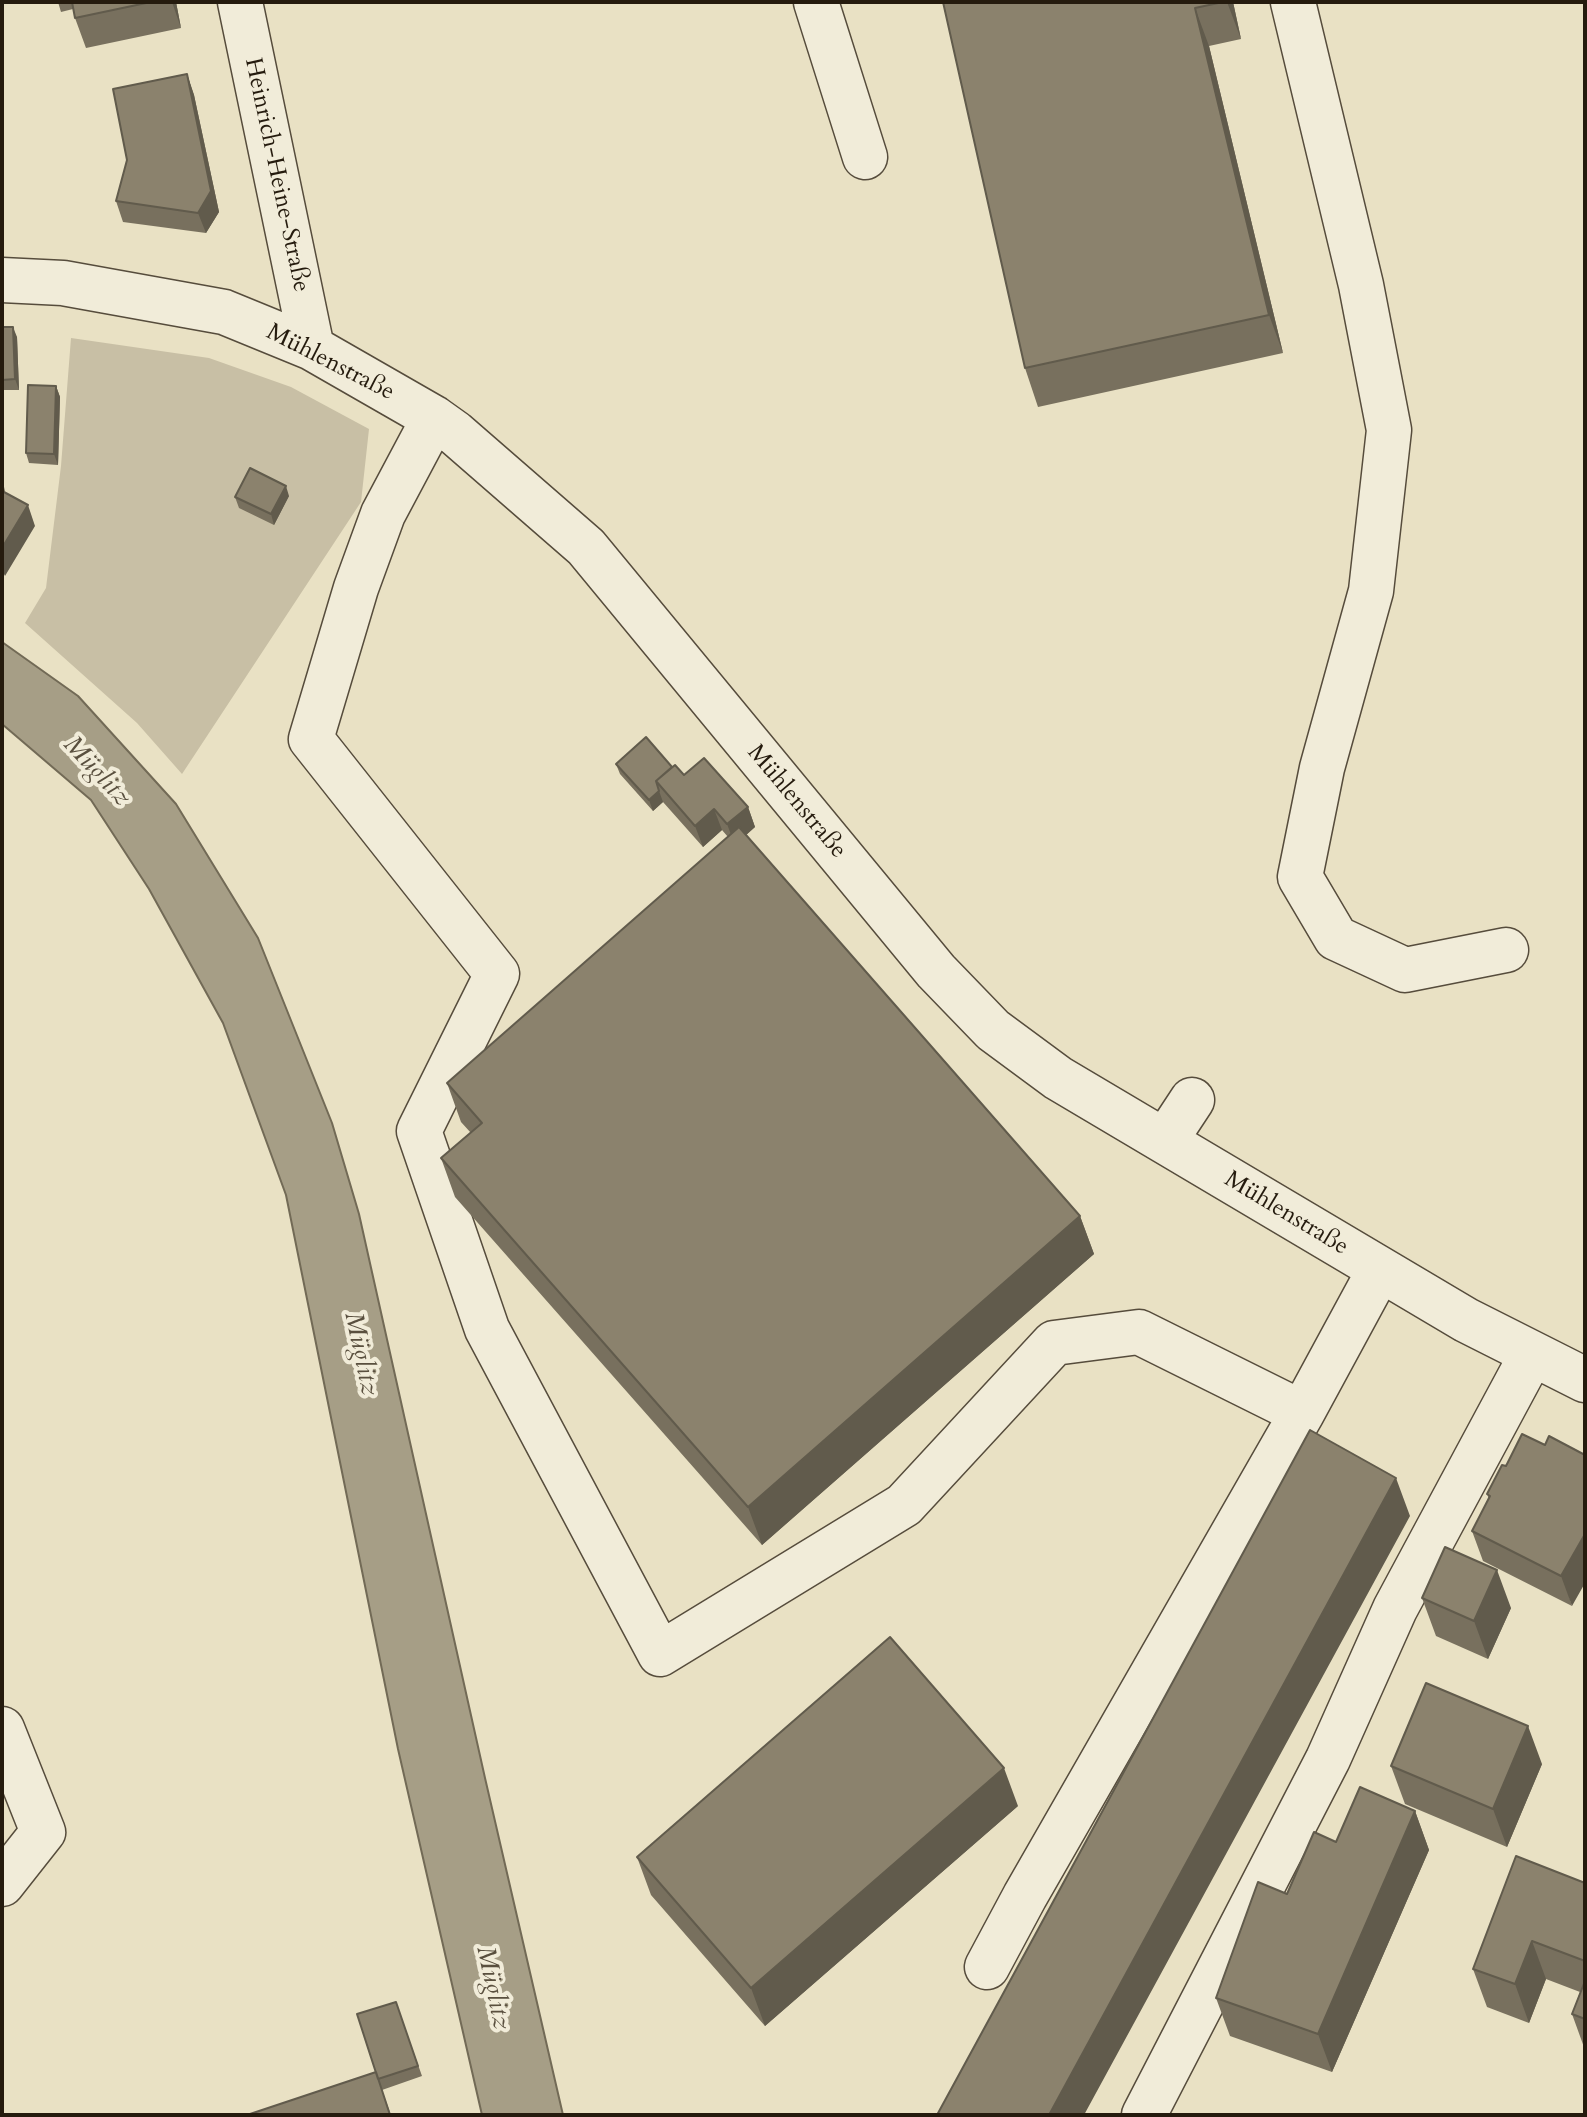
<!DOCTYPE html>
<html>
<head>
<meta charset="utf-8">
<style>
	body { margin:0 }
	#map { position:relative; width:1587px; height:2117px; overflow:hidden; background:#e9e1c4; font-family:Cardo,serif }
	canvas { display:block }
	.frame { position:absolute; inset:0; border:4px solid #251b0e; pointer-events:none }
</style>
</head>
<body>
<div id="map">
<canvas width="1587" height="2117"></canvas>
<div class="frame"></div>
</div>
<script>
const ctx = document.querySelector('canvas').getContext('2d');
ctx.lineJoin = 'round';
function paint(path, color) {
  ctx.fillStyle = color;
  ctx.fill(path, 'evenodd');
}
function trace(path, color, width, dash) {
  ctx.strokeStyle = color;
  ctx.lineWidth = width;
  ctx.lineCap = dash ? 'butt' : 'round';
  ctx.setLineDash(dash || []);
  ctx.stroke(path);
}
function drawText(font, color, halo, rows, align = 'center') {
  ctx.font = font + ' Cardo,serif';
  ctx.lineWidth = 8;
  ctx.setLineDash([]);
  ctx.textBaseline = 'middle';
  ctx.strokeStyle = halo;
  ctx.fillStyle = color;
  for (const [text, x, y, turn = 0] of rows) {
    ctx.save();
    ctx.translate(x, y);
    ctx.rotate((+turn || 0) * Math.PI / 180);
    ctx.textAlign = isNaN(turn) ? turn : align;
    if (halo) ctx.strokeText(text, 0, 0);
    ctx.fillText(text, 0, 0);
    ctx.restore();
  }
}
const green = new Path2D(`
	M 71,338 L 209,358 L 291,387 L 369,429 L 361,502 L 182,774 L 137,723 L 25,623 L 46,588 L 61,466 Z`);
const water = new Path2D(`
	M 2,642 L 78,696 L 176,804 L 258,938 L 332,1123 L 359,1214 L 485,1778 L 563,2115 L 482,2115 L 398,1749 L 286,1195 L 223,1023 L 149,889 L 91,800 L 2,724 Z`);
const minor = new Path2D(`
	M 240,2 L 312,348
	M 816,2 L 865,157
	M 1293,2 L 1361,285 L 1389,430 L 1371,591 L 1322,768 L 1300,877 L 1336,938 L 1405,970 L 1506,950
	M 2,280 L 63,283 L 224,312 L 312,348 L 434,418 L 455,433 L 586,547 L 936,971 L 993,1030 L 1058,1078 L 1466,1320 L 1585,1380
	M 434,418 L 383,514 L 356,588 L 311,739 L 497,974 L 419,1131 L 487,1329 L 660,1654 L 904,1505 L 1054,1343 L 1139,1332 L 1302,1413
	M 1165,1141 L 1192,1100
	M 2,1729 L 43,1832 L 2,1884
	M 987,1967 L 1025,1896 L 1302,1413 L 1380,1269
	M 1144,2115 L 1328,1759 L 1395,1609 L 1532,1354`);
const wall = new Path2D(`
	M 58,2 L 176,2 L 181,28 L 86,48 L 75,18 L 73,9 L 61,12 Z
	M 943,2 L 1233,2 L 1241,39 L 1209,46 L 1283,353 L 1038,407 L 1025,368 Z
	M 187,74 L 194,95 L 219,212 L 206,233 L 123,222 L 116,201 Z
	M 2,327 L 17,337 L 19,390 L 2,390 Z
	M 56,386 L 60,397 L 58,465 L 29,463 L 26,453 Z
	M 289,496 L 274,525 L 239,508 L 235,497 Z
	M 616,764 L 672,767 L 684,775 L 748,807 L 755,827 L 746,835 L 1080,1216 L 1094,1254 L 762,1545 L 455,1197 L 441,1158 L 471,1133 L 461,1122 L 447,1083 L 728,837 L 722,830 L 703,847 L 663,802 L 653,811 L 620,774 Z
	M 1522,1434 L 1572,1606 L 1483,1561 L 1472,1531 L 1489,1499 L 1487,1494 L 1506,1466 Z
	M 1422,1598 L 1511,1608 L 1488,1659 L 1436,1636 Z
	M 1542,1764 L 1507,1847 L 1405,1804 L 1391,1766 Z
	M 1018,1806 L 765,2026 L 651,1895 L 637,1857 Z
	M 1415,1811 L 1429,1850 L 1332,2072 L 1230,2036 L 1216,1998 L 1287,1894 L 1336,1842 Z
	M 1585,1883 L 1585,2050 L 1572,2014 L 1580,1992 L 1546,1979 L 1529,2023 L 1487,2007 L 1473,1969 Z
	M 396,2002 L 422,2076 L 382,2090 L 391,2115 L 247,2115 L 376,2072 Z`);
const shadedWall = new Path2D(`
	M 172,2 L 176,2 L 181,28 Z
	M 1227,2 L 1233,2 L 1241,39 Z
	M 1195,8 L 1209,46 L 1283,353 L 1269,315 Z
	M 187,74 L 194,95 L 219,212 L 206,233 L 198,213 Z
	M 13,327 L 17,337 L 19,390 L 15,379 Z
	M 56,386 L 60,397 L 58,465 L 54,454 Z
	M 286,486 L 289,496 L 274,525 L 271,514 Z
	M 28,505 L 35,526 L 5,576 L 2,570 L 2,548 Z
	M 659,791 L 663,802 L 653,811 L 649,800 Z
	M 748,807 L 755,827 L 735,845 L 727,824 Z
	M 714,809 L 722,830 L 703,847 L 695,826 Z
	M 1080,1216 L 1094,1254 L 762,1545 L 748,1507 Z
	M 1396,1478 L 1410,1516 L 1084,2115 L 1049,2115 Z
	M 1585,1534 L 1585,1583 L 1572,1606 L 1561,1576 Z
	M 1497,1570 L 1511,1608 L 1488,1659 L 1474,1621 Z
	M 1528,1726 L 1542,1764 L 1507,1847 L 1493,1809 Z
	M 1004,1768 L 1018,1806 L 765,2026 L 751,1988 Z
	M 1415,1811 L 1429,1850 L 1332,2072 L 1318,2034 Z
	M 1532,1941 L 1546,1979 L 1529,2023 L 1515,1984 Z`);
const building = new Path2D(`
	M 72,2 L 151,2 L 75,18 Z
	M 943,2 L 1223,2 L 1195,8 L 1269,315 L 1025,368 Z
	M 187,74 L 211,191 L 198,213 L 116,201 L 127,160 L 113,89 Z
	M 2,327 L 13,327 L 15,379 L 2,380 Z
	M 28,385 L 56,386 L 54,454 L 26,453 Z
	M 250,468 L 286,486 L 271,514 L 235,497 Z
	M 2,482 L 4,492 L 28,505 L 2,548 Z
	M 646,737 L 672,767 L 656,781 L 659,791 L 649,800 L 616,764 Z
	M 704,758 L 748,807 L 727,824 L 714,809 L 695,826 L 656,781 L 675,765 L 684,775 Z
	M 739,827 L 1080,1216 L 748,1507 L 441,1158 L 482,1123 L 447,1083 Z
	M 1310,1430 L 1396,1478 L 1049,2115 L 937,2115 Z
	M 1522,1434 L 1545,1445 L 1549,1436 L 1585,1455 L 1585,1534 L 1561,1576 L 1472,1531 L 1490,1496 L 1487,1494 L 1502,1465 L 1506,1466 Z
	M 1445,1547 L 1497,1570 L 1474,1621 L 1422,1598 Z
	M 890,1637 L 1004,1768 L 751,1988 L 637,1857 Z
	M 1426,1683 L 1528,1726 L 1493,1809 L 1391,1766 Z
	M 1360,1787 L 1415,1811 L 1318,2034 L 1216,1998 L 1258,1882 L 1287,1894 L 1314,1832 L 1336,1842 Z
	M 1516,1856 L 1585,1883 L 1585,1961 L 1532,1941 L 1515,1984 L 1473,1969 Z
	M 1585,1981 L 1585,2019 L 1572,2014 Z
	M 396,2002 L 418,2066 L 378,2079 L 357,2014 Z
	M 376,2072 L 390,2115 L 247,2115 Z`);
const streetNames = [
	["Heinrich-Heine-Straße",276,175,78],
	["Mühlenstraße",330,363,27],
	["Mühlenstraße",796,802,50],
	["Mühlenstraße",1286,1214,31]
];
const waterNames = [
	["Müglitz",96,772,47],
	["Müglitz",360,1354,78],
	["Müglitz",492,1988,78]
];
paint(green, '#c8bfa5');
paint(water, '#a69e86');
trace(water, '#726a56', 2);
trace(minor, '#564c3c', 47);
trace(minor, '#f1ecd9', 44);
paint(wall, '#78705e');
paint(shadedWall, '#615b4c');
paint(building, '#8b826d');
trace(building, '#615b4c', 2);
drawText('24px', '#251b0e', '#f1ecd9', streetNames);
drawText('italic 26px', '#594f3e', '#f1ecd9', waterNames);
</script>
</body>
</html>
